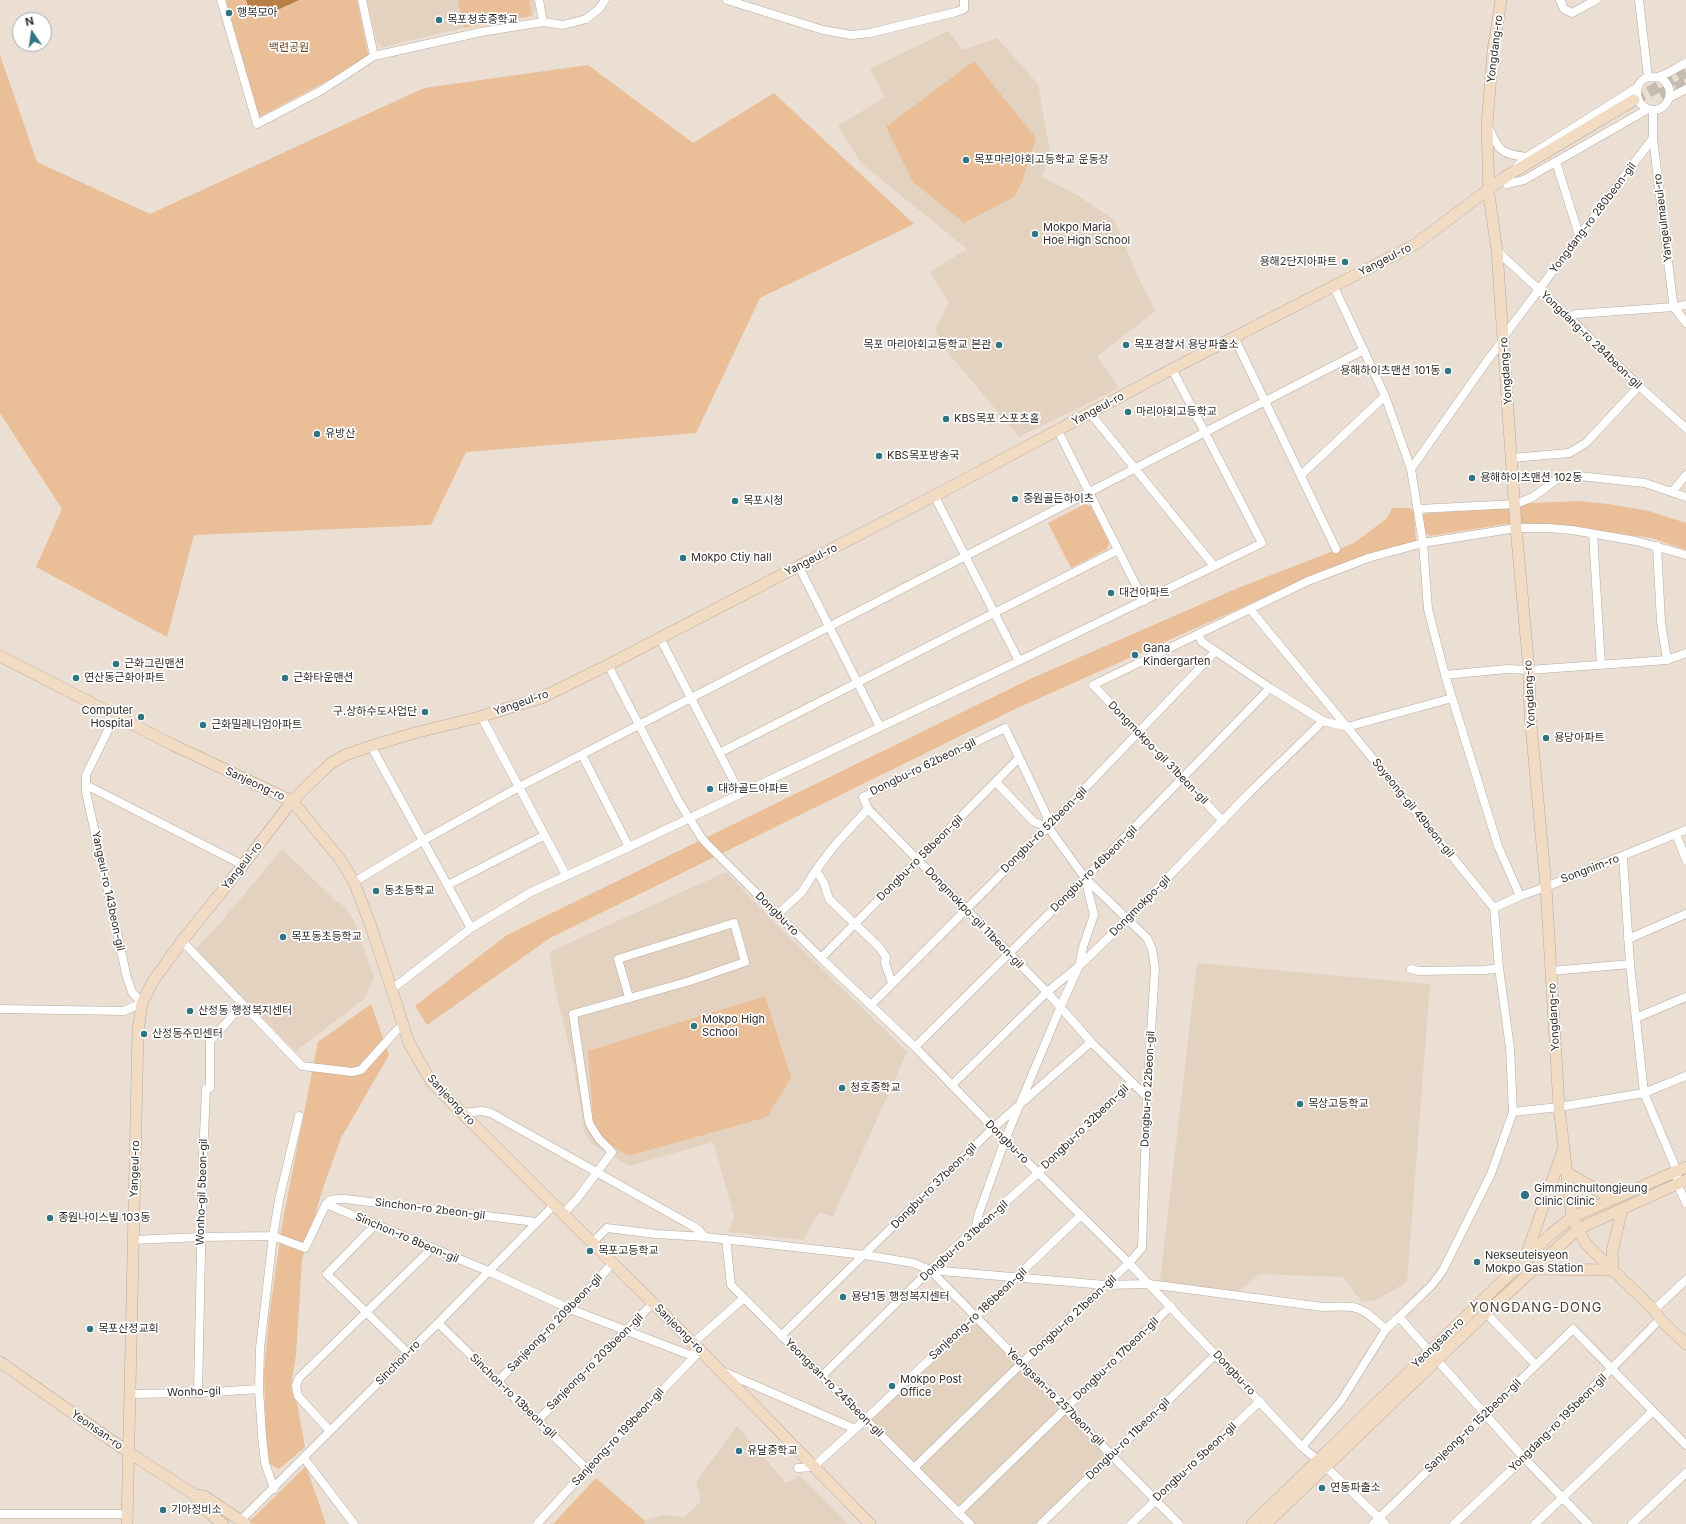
<!DOCTYPE html>
<html>
<head>
<meta charset="utf-8">
<style>
	body { margin:0 }
	#map { position:relative; width:1686px; height:1524px; overflow:hidden; background:#ebded3; font-family:Inter,sans-serif }
	canvas { display:block }
	.north { position:absolute; left:12px; top:12px; width:40px; height:40px; box-sizing:border-box; background:#fff; border:1px solid #adaba9; border-radius:50%; rotate:347deg; font-size:11px; font-weight:700; line-height:16px; text-align:center; color:#322d29 }
	.north::after { content:''; display:block; margin:auto; width:14px; height:18px; background:#2f7482; clip-path:polygon(50% 0,100% 100%,50% 72%,0 100%) }
</style>
</head>
<body>
<div id="map">
<canvas width="1686" height="1524"></canvas>
<div class="north">N</div>
</div>
<script>
const ctx = document.querySelector('canvas').getContext('2d');
ctx.lineJoin = 'round';
function paint(path, color) {
  ctx.fillStyle = color;
  ctx.fill(path, 'evenodd');
}
function trace(path, color, width, dash) {
  ctx.strokeStyle = color;
  ctx.lineWidth = width;
  ctx.lineCap = dash ? 'butt' : 'round';
  ctx.setLineDash(dash || []);
  ctx.stroke(path);
}
function drawText(font, color, halo, rows, align = 'center') {
  ctx.font = font + ' Inter,"Noto Sans KR",sans-serif';
  ctx.lineWidth = 3.5;
  ctx.setLineDash([]);
  ctx.textBaseline = 'middle';
  ctx.strokeStyle = halo;
  ctx.fillStyle = color;
  for (const [text, x, y, turn = 0] of rows) {
    ctx.save();
    ctx.translate(x, y);
    ctx.rotate((+turn || 0) * Math.PI / 180);
    ctx.textAlign = isNaN(turn) ? turn : align;
    if (halo) ctx.strokeText(text, 0, 0);
    ctx.fillText(text, 0, 0);
    ctx.restore();
  }
}
const built = new Path2D(`
	M 367,0 L 533,0 L 536,10 L 532,16 L 480,24 L 383,47 L 377,43 Z
	M 948,31 L 962,50 L 997,38 L 1038,84 L 1050,153 L 1042,177 L 1077,195 L 1114,220 L 1144,290 L 1156,311 L 1097,356 L 1119,388 L 1019,437 L 944,348 L 935,330 L 949,303 L 930,272 L 967,249 L 861,163 L 838,126 L 885,97 L 870,69 Z
	M 282,849 L 335,900 L 346,908 L 355,923 L 374,978 L 364,999 L 296,1051 L 194,950 L 221,922 Z
	M 726,872 L 769,917 L 907,1052 L 833,1217 L 819,1212 L 803,1240 L 728,1232 L 734,1216 L 713,1142 L 629,1166 L 592,1144 L 585,1134 L 573,1063 L 555,988 L 549,952 Z
	M 1197,963 L 1430,984 L 1407,1282 L 1376,1300 L 1362,1302 L 1343,1277 L 1259,1274 L 1238,1292 L 1160,1281 Z
	M 975,1317 L 1113,1456 L 1048,1524 L 970,1524 L 866,1419 Z
	M 737,1426 L 786,1483 L 800,1476 L 848,1524 L 645,1524 L 644,1520 L 663,1515 L 685,1517 L 701,1501 L 696,1482 Z`);
const green = new Path2D(`
	M 226,0 L 357,0 L 369,59 L 259,117 Z
	M 458,0 L 529,0 L 532,16 L 464,28 Z
	M 0,55 L 37,162 L 150,214 L 424,88 L 588,65 L 693,143 L 774,93 L 914,224 L 760,298 L 696,433 L 466,452 L 431,525 L 194,535 L 167,637 L 36,567 L 62,509 L 0,413 Z
	M 974,61 L 1036,138 L 1022,182 L 1014,197 L 964,223 L 913,182 L 886,127 Z
	M 1578,501 L 1608,504 L 1649,511 L 1686,523 L 1686,550 L 1652,538 L 1550,524 L 1521,523 L 1506,524 L 1429,536 L 1425,532 L 1423,514 L 1534,503 Z
	M 1085,504 L 1091,507 L 1109,542 L 1107,549 L 1071,568 L 1048,523 Z
	M 1392,508 L 1411,508 L 1414,513 L 1416,541 L 1388,548 L 1312,576 L 1013,710 L 550,938 L 427,1025 L 415,1006 L 507,935 L 1030,679 L 1238,588 L 1354,543 L 1382,522 L 1387,518 Z
	M 765,996 L 791,1078 L 767,1117 L 629,1156 C 614,1148 597,1137 593,1120 L 588,1051 Z
	M 371,1004 L 389,1055 L 341,1138 L 323,1188 L 302,1260 L 296,1355 L 291,1386 L 292,1393 L 297,1403 L 305,1447 L 279,1469 L 269,1464 L 266,1440 L 264,1373 L 269,1318 L 282,1225 L 318,1042 Z
	M 306,1466 L 326,1524 L 254,1524 L 250,1521 Z
	M 596,1478 L 644,1520 L 645,1524 L 553,1524 Z`);
const water = new Path2D(`
	M 246,0 L 299,0 L 262,17 L 256,17 L 251,14 Z`);
const secondaryTunnel = new Path2D(`
	M 1660,94 L 1686,83
	M 1634,100 L 1686,72`);
const street = new Path2D(`
	M 221,0 L 257,124 L 322,90 L 374,56 L 481,32 L 543,22 L 563,25 L 586,19 L 599,9 L 605,0
	M 362,0 L 374,56
	M 539,0 L 543,22
	M 727,0 L 823,30 L 851,35 L 870,33 L 956,12 L 964,9 L 964,0
	M 1560,0 L 1564,9 L 1572,13 L 1596,0
	M 1639,0 L 1648,77
	M 1658,77 C 1681,87 1666,118 1646,108 C 1635,102 1634,86 1644,79 C 1649,76 1653,78 1658,77 C 1668,74 1677,67 1686,63
	M 1669,98 L 1686,89
	M 1653,110 L 1653,138 L 1673,302 L 1674,307 L 1686,323
	M 1489,128 C 1499,152 1502,154 1527,157
	M 1556,162 L 1579,235
	M 1517,166 L 1527,157 L 1638,87
	M 1507,184 L 1524,180 L 1648,109
	M 1497,251 L 1569,317 L 1639,386 L 1686,428
	M 1334,287 L 1385,396 L 1411,469 L 1423,543 L 1428,609 L 1445,675 L 1498,846 L 1520,896
	M 1569,317 L 1576,314 L 1674,307 L 1686,305
	M 1504,336 L 1653,138
	M 1234,337 L 1336,549
	M 1090,413 L 1214,566
	M 1058,431 L 1144,601
	M 1512,458 L 1569,453 L 1586,443 L 1639,386
	M 1411,469 L 1487,361 L 1504,339
	M 1301,475 L 1385,396
	M 1672,492 L 1686,475
	M 934,495 L 1019,661
	M 1418,509 L 1516,504 L 1533,497 L 1556,480 L 1562,477 L 1579,476 L 1645,483 L 1686,497
	M 1593,534 L 1601,665
	M 1657,546 L 1661,622 L 1667,660
	M 799,567 L 880,727
	M 1250,609 L 1347,727 L 1452,698
	M 1198,634 L 1202,642 L 1270,688 L 1323,721 L 1347,727 L 1494,908
	M 660,638 L 740,793
	M 608,665 L 678,800 L 701,837 L 707,844 L 821,958 L 915,1047 L 1005,1140 L 1129,1263 L 1302,1447 L 1325,1466 L 1385,1524
	M 1445,675 L 1507,669 L 1529,670 L 1667,660 L 1686,653
	M 481,716 L 566,875
	M 371,746 L 471,928
	M 719,753 L 1118,550
	M 582,755 L 629,847
	M 86,785 L 243,865
	M 1223,821 L 1093,685 L 1308,581 L 1368,558 L 1423,543 L 1516,528 L 1548,528 L 1572,530 L 1636,541 L 1686,555
	M 1048,827 L 1046,814 L 1005,728 L 863,797 L 868,809 L 1047,992 L 1091,1042 L 1147,1097
	M 1676,834 L 1686,860
	M 1623,857 L 1630,964 L 1644,1093 L 1677,1171 L 1677,1183 L 1686,1203
	M 816,870 L 824,883 L 829,899 L 879,947 L 886,957 L 885,963 L 892,983
	M 354,882 L 424,840 L 519,787 L 1364,350
	M 448,885 L 545,835
	M 1494,908 L 1499,968 L 1510,1048 L 1513,1112 L 1491,1174 L 1443,1270 L 1432,1285 L 1399,1317 L 1524,1458 L 1588,1524
	M 1494,908 L 1520,896 L 1546,887 L 1686,830
	M 778,914 L 802,892 L 816,870 L 834,846 L 868,809
	M 1628,939 L 1686,914
	M 182,941 L 302,1066 L 352,1072 L 361,1070 L 395,1032 L 403,1024
	M 821,958 L 1019,758
	M 1411,969 L 1419,971 L 1485,970 L 1499,968
	M 1551,971 L 1630,964
	M 392,989 L 471,928 L 531,892 L 629,847 L 1019,661 L 1262,543 L 1172,369
	M 871,1005 L 1048,827 L 1215,652
	M 0,1009 L 124,1011 L 142,1003 L 132,992 L 127,978 L 86,792 L 86,775 L 115,716
	M 1636,1018 L 1686,997
	M 915,1047 L 1085,878 L 1270,688
	M 952,1085 L 1047,992 L 1079,966 L 1128,919 L 1249,793 L 1323,721
	M 1513,1112 L 1559,1107 L 1644,1093 L 1686,1076
	M 462,1113 L 482,1111 L 491,1113 L 689,1224 L 699,1230 L 705,1237 L 865,1255 L 913,1263 L 930,1270 L 1105,1285 L 1149,1284 L 1323,1307 C 1332,1307 1342,1306 1352,1307 C 1365,1309 1376,1321 1386,1329
	M 326,1204 L 488,1271 L 570,1309 L 690,1355 L 700,1350
	M 563,1214 L 577,1199 L 612,1152 L 599,1139 L 589,1123 L 573,1014 L 690,981 L 745,962 L 734,923 L 618,959 L 629,997
	M 375,1225 L 327,1274 L 408,1353
	M 975,1230 L 979,1213 L 1005,1140 L 1060,1008 L 1079,966 L 1083,947 L 1094,915 L 1085,878
	M 726,1239 L 731,1285 L 970,1524
	M 133,1240 L 201,1237 L 273,1236 L 305,1248 L 326,1204 C 331,1198 337,1199 345,1199 L 536,1222
	M 592,1243 L 607,1228 L 656,1234 L 705,1237
	M 930,1270 L 1179,1524
	M 1654,1310 L 1686,1280
	M 1486,1313 L 1536,1365
	M 438,1323 L 587,1469
	M 781,1336 L 993,1128 L 1091,1042
	M 693,1343 L 744,1298
	M 724,1372 L 855,1429
	M 822,1376 L 930,1270 L 1038,1173 L 1132,1082
	M 497,1382 L 570,1309 L 613,1263
	M 198,1393 L 203,1157 L 206,1089 L 210,1088 L 210,1041 L 242,1005
	M 129,1394 L 198,1393 L 259,1389
	M 537,1421 L 653,1303
	M 330,1431 L 298,1396 L 296,1386 L 299,1378 L 432,1248
	M 1302,1447 L 1341,1401 L 1386,1329 L 1399,1317
	M 304,1458 L 354,1524
	M 798,1468 L 813,1467 L 855,1429 L 975,1317 L 1081,1215
	M 914,1468 L 1022,1363 L 1129,1263 L 1142,1248 L 1147,1097 L 1155,968 L 1152,949 L 1147,938 L 1085,878 L 1048,827 L 1034,822 L 996,782
	M 274,1489 L 265,1463 L 262,1436 L 259,1389 L 260,1348 L 273,1236 L 279,1200 L 299,1116
	M 958,1513 L 1171,1306
	M 0,1514 L 127,1514
	M 241,1520 L 438,1323 L 554,1205
	M 537,1524 L 587,1469 L 697,1354
	M 1041,1524 L 1216,1354
	M 1131,1524 L 1260,1401
	M 1373,1524 L 1573,1329 L 1686,1445
	M 1454,1524 L 1524,1458 L 1660,1319
	M 1535,1524 L 1653,1411
	M 1632,1524 L 1686,1473`);
const secondary = new Path2D(`
	M 1501,0 L 1493,51 L 1487,124 L 1489,195 L 1497,251 L 1516,528 L 1529,670 L 1530,715 L 1546,887 L 1559,1107 L 1572,1217 L 1586,1244 L 1654,1310 L 1660,1319 L 1686,1344
	M 0,656 L 171,744 L 292,801 L 340,859 L 354,882 L 372,929 L 409,1043 L 432,1083 L 700,1350 L 870,1524
	M 1566,1172 L 1602,1193 L 1615,1198
	M 1526,1256 L 1563,1150
	M 1534,1269 L 1613,1270 L 1612,1252 L 1622,1209
	M 0,1362 L 128,1452 L 195,1495 L 204,1496 L 246,1524
	M 195,1495 L 198,1504 L 223,1524
	M 127,1524 L 138,1031 L 142,1003 L 153,981 L 182,941 L 243,865 L 292,801 L 330,764 L 345,755 L 371,746 L 418,732 L 476,718 L 541,698 L 608,665 L 951,487 L 1172,369 L 1416,244 L 1505,177 L 1634,100
	M 1252,1524 L 1550,1235 L 1572,1217 L 1686,1167
	M 1266,1524 L 1486,1313 L 1578,1229 L 1686,1180`);
const markers = [
	[229,13,4,"#2f7482"],
	[439,20,4,"#2f7482"],
	[966,160,4,"#2f7482"],
	[1035,234,4,"#2f7482"],
	[1345,262,4,"#2f7482"],
	[999,345,4,"#2f7482"],
	[1126,345,4,"#2f7482"],
	[1448,371,4,"#2f7482"],
	[1128,412,4,"#2f7482"],
	[946,419,4,"#2f7482"],
	[317,434,4,"#2f7482"],
	[879,456,4,"#2f7482"],
	[1472,478,4,"#2f7482"],
	[1015,499,4,"#2f7482"],
	[735,501,4,"#2f7482"],
	[683,558,4,"#2f7482"],
	[1111,593,4,"#2f7482"],
	[1135,655,4,"#2f7482"],
	[116,664,4,"#2f7482"],
	[76,678,4,"#2f7482"],
	[285,678,4,"#2f7482"],
	[425,712,4,"#2f7482"],
	[141,717,4,"#2f7482"],
	[203,725,4,"#2f7482"],
	[1546,738,4,"#2f7482"],
	[710,789,4,"#2f7482"],
	[376,891,4,"#2f7482"],
	[283,937,4,"#2f7482"],
	[190,1011,4,"#2f7482"],
	[694,1026,4,"#2f7482"],
	[144,1034,4,"#2f7482"],
	[842,1088,4,"#2f7482"],
	[1300,1104,4,"#2f7482"],
	[1525,1195,5,"#2f7482"],
	[50,1218,4,"#2f7482"],
	[590,1251,4,"#2f7482"],
	[1477,1262,4,"#2f7482"],
	[843,1297,4,"#2f7482"],
	[90,1329,4,"#2f7482"],
	[892,1386,4,"#2f7482"],
	[739,1451,4,"#2f7482"],
	[1322,1488,4,"#2f7482"],
	[163,1510,4,"#2f7482"]
];
const poiNames = [
	["행복모아",237,13],
	["목포청호중학교",447,20],
	["목포마리아회고등학교 운동장",974,160],
	["Mokpo Maria",1043,228],
	["Hoe High School",1043,241],
	["용해2단지아파트",1337,262,"right"],
	["목포 마리아회고등학교 본관",991,345,"right"],
	["목포경찰서 용당파출소",1134,345],
	["용해하이츠맨션 101동",1440,371,"right"],
	["마리아회고등학교",1136,412],
	["KBS목포 스포츠홀",954,419],
	["유방산",325,434],
	["KBS목포방송국",887,456],
	["용해하이츠맨션 102동",1480,478],
	["중원골든하이츠",1023,499],
	["목포시청",743,501],
	["Mokpo Ctiy hall",691,558],
	["대건아파트",1119,593],
	["Gana",1143,649],
	["Kindergarten",1143,662],
	["근화그린맨션",124,664],
	["연산동근화아파트",84,678],
	["근화타운맨션",293,678],
	["Computer",133,711,"right"],
	["Hospital",133,724,"right"],
	["구.상하수도사업단",417,712,"right"],
	["근화밀레니엄아파트",211,725],
	["용당아파트",1554,738],
	["대하골드아파트",718,789],
	["동초등학교",384,891],
	["목포동초등학교",291,937],
	["산정동 행정복지센터",198,1011],
	["Mokpo High",702,1020],
	["School",702,1033],
	["산정동주민센터",152,1034],
	["청호중학교",850,1088],
	["목상고등학교",1308,1104],
	["Gimminchultongjeung",1534,1189],
	["Clinic Clinic",1534,1202],
	["종원나이스빌 103동",58,1218],
	["목포고등학교",598,1251],
	["Nekseuteisyeon",1485,1256],
	["Mokpo Gas Station",1485,1269],
	["용당1동 행정복지센터",851,1297],
	["목포산정교회",98,1329],
	["Mokpo Post",900,1380],
	["Office",900,1393],
	["유달중학교",747,1451],
	["연동파출소",1330,1488],
	["기아정비소",171,1510]
];
const parkNames = [
	["백련공원",289,48]
];
const streetNames = [
	["Yongdang-ro",1495,49,-83],
	["Yongdang-ro 280beon-gil",1593,218,-53],
	["Yangeulmaeul-ro",1663,218,-97],
	["Yangeul-ro",1385,260,-27],
	["Yongdang-ro 284beon-gil",1591,340,44],
	["Yongdang-ro",1506,371,-94],
	["Yangeul-ro",1098,409,-28],
	["Yangeul-ro",811,560,-27],
	["Yongdang-ro",1530,694,-93],
	["Yangeul-ro",521,703,-19],
	["Dongmokpo-gil 31beon-gil",1158,753,46],
	["Dongbu-ro 62beon-gil",923,767,-26],
	["Sanjeong-ro",255,784,25],
	["Soyeong-gil 49beon-gil",1413,808,51],
	["Dongbu-ro 52beon-gil",1044,830,-45],
	["Dongbu-ro 58beon-gil",920,858,-45],
	["Yangeul-ro",242,866,-52],
	["Dongbu-ro 46beon-gil",1094,869,-45],
	["Songnim-ro",1590,869,-21],
	["Yangeul-ro 143beon-gil",108,891,78],
	["Dongmokpo-gil",1140,906,-45],
	["Dongbu-ro",777,914,45],
	["Dongmokpo-gil 11beon-gil",974,918,46],
	["Yongdang-ro",1554,1017,-93],
	["Dongbu-ro 22beon-gil",1148,1089,-87],
	["Sanjeong-ro",451,1100,47],
	["Dongbu-ro 32beon-gil",1085,1127,-44],
	["Dongbu-ro",1007,1142,45],
	["Yangeul-ro",135,1169,-88],
	["Dongbu-ro 37beon-gil",934,1186,-45],
	["Wonho-gil 5beon-gil",202,1192,-88],
	["Sinchon-ro 2beon-gil",430,1209,7],
	["Sinchon-ro 8beon-gil",407,1238,23],
	["Dongbu-ro 31beon-gil",964,1241,-42],
	["Sanjeong-ro 186beon-gil",978,1314,-43],
	["Dongbu-ro 21beon-gil",1073,1316,-43],
	["Sanjeong-ro 209beon-gil",555,1323,-46],
	["Sanjeong-ro",679,1329,45],
	["Yeongsan-ro",1438,1343,-44],
	["Dongbu-ro 17beon-gil",1116,1359,-44],
	["Sanjeong-ro 203beon-gil",595,1362,-45],
	["Sinchon-ro",398,1363,-45],
	["Dongbu-ro",1234,1373,47],
	["Yeongsan-ro 245beon-gil",834,1388,45],
	["Wonho-gil",194,1392,-2],
	["Sinchon-ro 13beon-gil",513,1396,44],
	["Yeongsan-ro 257beon-gil",1055,1397,45],
	["Yongdang-ro 195beon-gil",1558,1423,-45],
	["Sanjeong-ro 152beon-gil",1473,1426,-44],
	["Yeonsan-ro",97,1430,35],
	["Sanjeong-ro 199beon-gil",618,1437,-47],
	["Dongbu-ro 11beon-gil",1128,1439,-44],
	["Dongbu-ro 5beon-gil",1195,1462,-43]
];
const quarterNames = [
	["YONGDANG-DONG",1536,1308]
];
paint(built, '#e4d2c1');
paint(green, '#eabe97');
paint(water, '#b87e46');
trace(secondaryTunnel, '#c6bbb1', 11, [11, 5.5]);
trace(street, '#b7aaa0', 9);
trace(secondary, '#b7aaa0', 12);
trace(street, '#fff', 8);
trace(secondary, '#f2dbc3', 11);
for (const [x, y, r, color] of markers) {
  const dot = new Path2D();
  dot.arc(x, y, r, 0, 2 * Math.PI);
  ctx.fillStyle = color;
  ctx.fill(dot);
  trace(dot, '#fff', 1.5);
}
drawText('11px', '#322d29', '#fff', poiNames, 'left');
drawText('11px', '#734a20', '#fff', parkNames);
drawText('11px', '#322d29', '#fff', streetNames);
ctx.letterSpacing = '1px';
drawText('13px', '#4b4037', '#fff', quarterNames);
ctx.letterSpacing = '0px';
</script>
</body>
</html>
